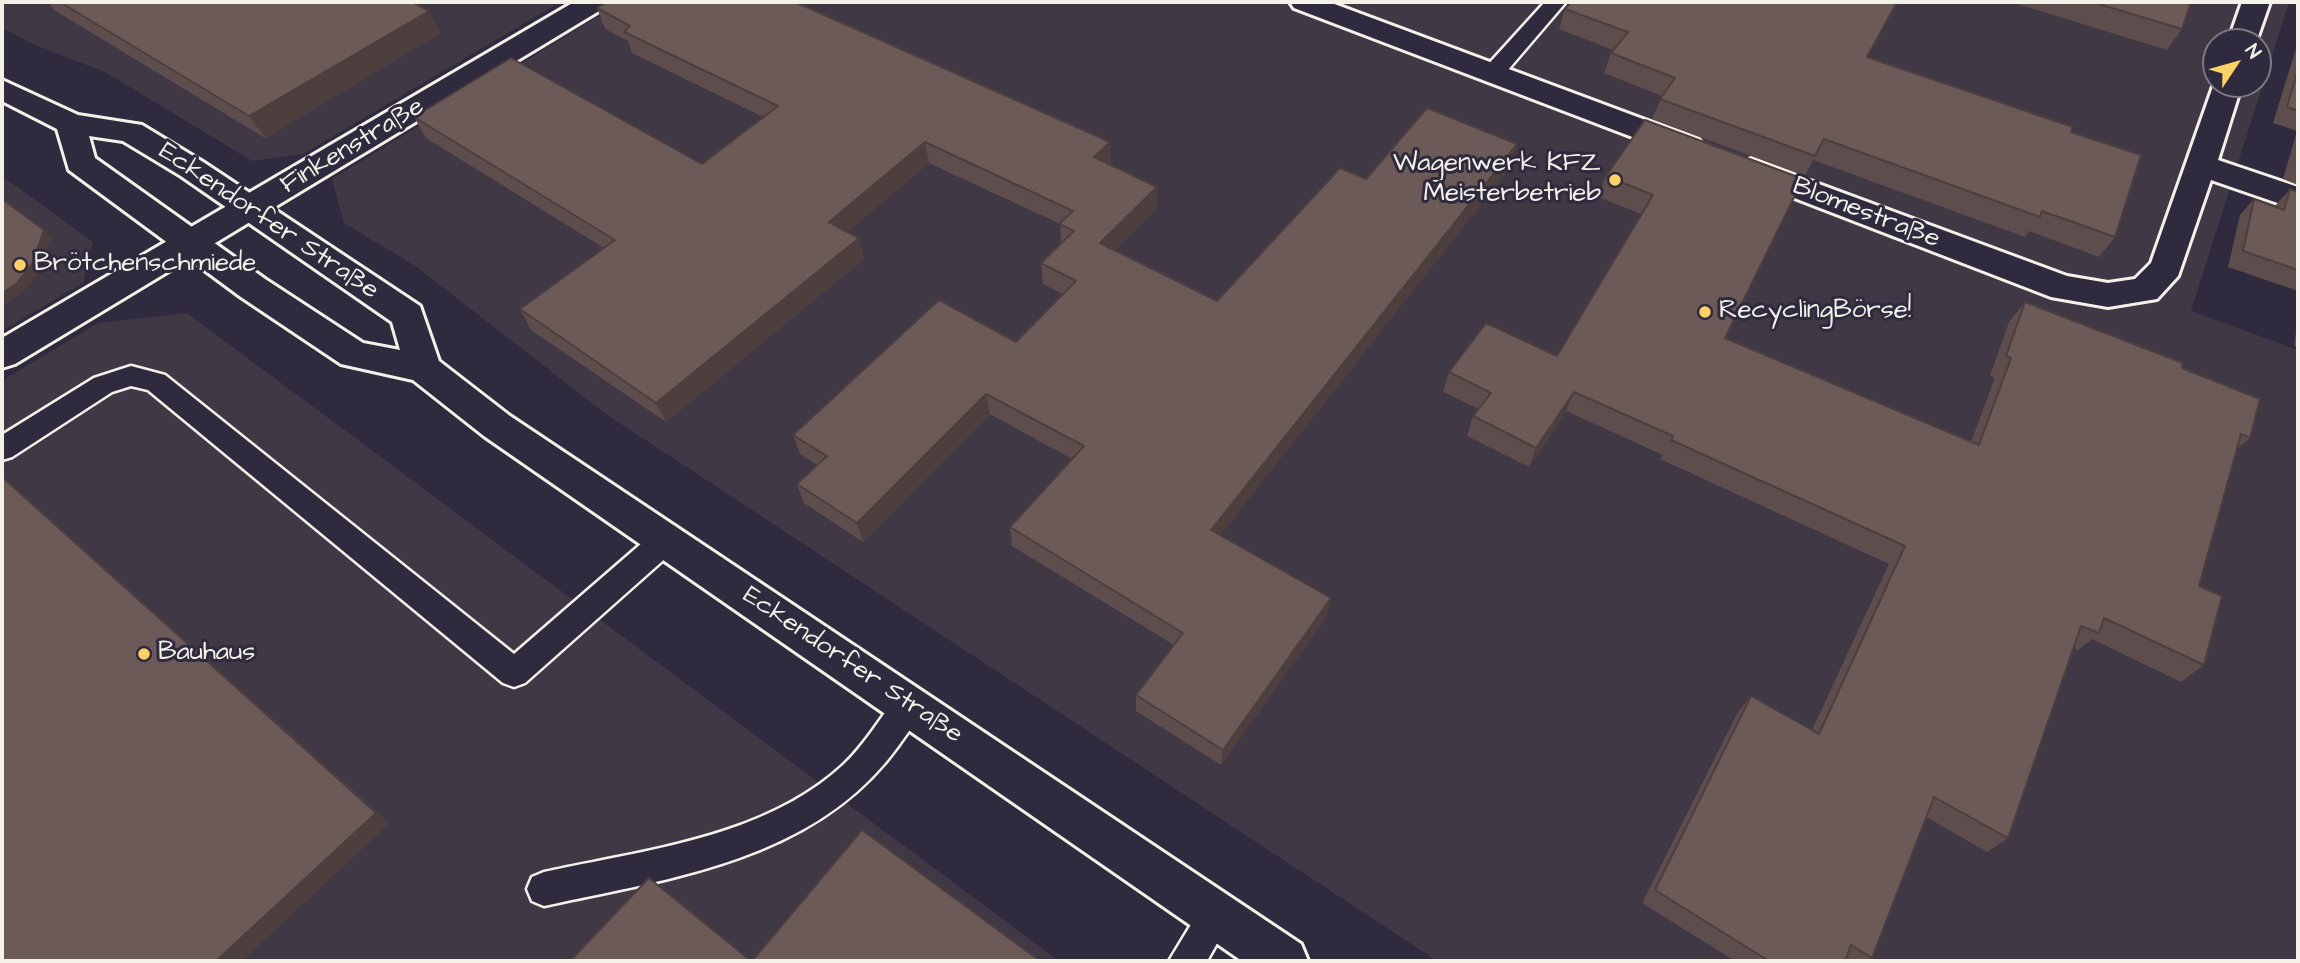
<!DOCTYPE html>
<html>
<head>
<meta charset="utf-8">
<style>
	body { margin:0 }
	#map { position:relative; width:2300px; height:963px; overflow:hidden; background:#2f2a3d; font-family:"Architects Daughter",sans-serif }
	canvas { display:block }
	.frame { position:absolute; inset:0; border:4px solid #f4f1e8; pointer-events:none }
	.north { position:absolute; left:2202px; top:28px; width:70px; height:70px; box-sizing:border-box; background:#2f2a3d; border:2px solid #7e7a81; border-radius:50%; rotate:54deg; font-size:19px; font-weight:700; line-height:28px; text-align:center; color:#f4f1e8 }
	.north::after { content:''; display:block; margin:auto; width:24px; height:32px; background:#ffd166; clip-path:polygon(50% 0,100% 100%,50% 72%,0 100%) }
</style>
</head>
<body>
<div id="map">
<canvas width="2300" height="963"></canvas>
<div class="frame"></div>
<div class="north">N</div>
</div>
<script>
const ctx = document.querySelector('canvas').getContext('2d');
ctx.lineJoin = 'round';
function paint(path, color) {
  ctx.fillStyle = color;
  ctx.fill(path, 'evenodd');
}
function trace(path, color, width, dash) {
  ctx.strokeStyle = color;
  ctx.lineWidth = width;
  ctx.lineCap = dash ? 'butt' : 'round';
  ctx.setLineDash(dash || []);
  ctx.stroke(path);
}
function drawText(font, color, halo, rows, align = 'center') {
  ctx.font = font + ' "Architects Daughter",sans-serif';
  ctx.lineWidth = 6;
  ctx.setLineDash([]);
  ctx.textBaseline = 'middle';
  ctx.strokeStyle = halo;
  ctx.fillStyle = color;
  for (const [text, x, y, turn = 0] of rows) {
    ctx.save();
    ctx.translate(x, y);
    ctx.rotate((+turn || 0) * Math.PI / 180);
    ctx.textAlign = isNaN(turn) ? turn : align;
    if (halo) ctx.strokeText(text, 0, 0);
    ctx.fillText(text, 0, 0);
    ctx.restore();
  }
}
const built = new Path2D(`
	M 2,2 L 560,2 L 303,154 L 252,161 L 105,72 L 35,45 L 2,28 Z
	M 622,2 L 2289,2 L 2191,311 L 2298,350 L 2298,961 L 1437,961 L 606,414 L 414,265 L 344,223 L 332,179 ZM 2216,42 L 2258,42 L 2258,84 L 2216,84 Z
	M 2,176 L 93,242 L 83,283 L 2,331 Z
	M 187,313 L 1059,961 L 2,961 L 2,381 L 98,323 Z`);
const lane = new Path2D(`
	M 1545,2 L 1566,2 L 1501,78 L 1485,78 L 1482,73 L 1485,68 Z
	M 131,366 L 165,375 L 514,654 L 657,530 L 667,527 L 677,530 L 681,539 L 677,548 L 525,683 L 514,687 L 503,683 L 148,390 L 131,386 L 112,392 L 12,457 L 2,460 L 2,435 L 94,378 Z
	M 909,691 L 920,695 L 925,705 C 918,720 908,732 899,745 C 817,860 672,878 544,906 L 532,901 L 527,889 L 532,877 L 544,872 C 644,850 763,838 842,766 C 864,746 880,718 898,695 Z
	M 1216,898 L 1228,903 L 1233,915 L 1207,961 L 1169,961 L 1204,903 Z`);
const street = new Path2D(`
	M 574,2 L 608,2 L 604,8 L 15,364 L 2,368 L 2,338 Z
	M 1290,2 L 1329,2 L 1699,140 L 1704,147 L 1699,154 L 1688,157 L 1677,154 L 1294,8 Z
	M 2242,2 L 2270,2 L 2256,42 L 2228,42 Z
	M 2216,78 L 2216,84 L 2242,84 L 2218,160 L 2298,187 L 2298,210 L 2211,180 L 2178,276 L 2157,299 L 2108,307 L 2051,297 L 1740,177 L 1735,170 L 1740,163 L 1751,159 L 1762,163 L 2067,276 L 2108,283 L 2135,279 L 2151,263 Z`);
const secondary = new Path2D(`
	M 2,80 L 78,115 L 142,125 L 203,162 L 420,306 L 439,361 L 510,416 L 1301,944 L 1308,961 L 1242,961 L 484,436 L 413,380 L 341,364 L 241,297 L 69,170 L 57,129 L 2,101 ZM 89,136 L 123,141 L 181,176 L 392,322 L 400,350 L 363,343 L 265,279 L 95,158 Z`);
const wall = new Path2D(`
	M 48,2 L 412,2 L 429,11 L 440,33 L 265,138 L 54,10 Z
	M 2011,2 L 2191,2 L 2182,29 L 2167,50 Z
	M 597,8 L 1110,142 L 1111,163 L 1109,164 L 1157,187 L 1157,208 L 1115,250 L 1217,301 L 1366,179 L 1511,166 L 1220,535 L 1327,616 L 1221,765 L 1136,711 L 1136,695 L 1174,645 L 1012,546 L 1010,527 L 1072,459 L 990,414 L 863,542 L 804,503 L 797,484 L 817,465 L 800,454 L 793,435 L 1016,342 L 1063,294 L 1043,284 L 1041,263 L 1061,244 L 1060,224 L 929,163 L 847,232 L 859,238 L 864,259 L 666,422 L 531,330 L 520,309 L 604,248 L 426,138 L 414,117 L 702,164 L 763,117 L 632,53 L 628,41 L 605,29 Z
	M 1565,9 L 1867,57 L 2071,132 L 2115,237 L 2099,257 L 2029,231 L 2025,237 L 1813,160 L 1805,176 L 1652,119 L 1662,96 L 1604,73 L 1611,53 L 1613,50 L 1559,29 Z
	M 2298,42 L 2298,185 L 2283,179 L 2297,131 L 2273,123 Z
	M 1645,120 L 1725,338 L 1971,442 L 1995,378 L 1990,376 L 2009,322 L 2025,302 L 2182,368 L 2250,438 L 2237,449 L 2199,586 L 2204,665 L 2181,682 L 2092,639 L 2078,650 L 2073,648 L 2008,838 L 1987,852 L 1926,817 L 1872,958 L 1866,961 L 1735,961 L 1642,903 L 1738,712 L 1751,696 L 1812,730 L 1889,564 L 1660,459 L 1663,455 L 1566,411 L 1529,467 L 1467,436 L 1473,416 L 1479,409 L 1443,392 L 1449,372 L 1557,356 L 1641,214 L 1598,197 L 1606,176 Z
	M 2290,189 L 2298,192 L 2298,291 L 2228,267 L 2240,215 L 2254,199 L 2275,206 Z
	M 2298,318 L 2298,347 L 2294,346 Z`);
const shadedWall = new Path2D(`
	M 429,11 L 440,33 L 265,138 L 249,116 Z
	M 925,142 L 929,163 L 835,243 L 829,222 Z
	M 1110,142 L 1111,163 L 1095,178 L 1094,157 Z
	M 1517,144 L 1511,166 L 1209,549 L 1211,530 Z
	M 1157,187 L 1157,208 L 1101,264 L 1100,243 Z
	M 44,230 L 51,238 L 40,272 L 24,291 L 2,306 L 2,293 Z
	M 859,238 L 864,259 L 666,422 L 656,403 Z
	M 1574,392 L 1566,411 L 1529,467 L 1536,448 Z
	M 986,394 L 990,414 L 863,542 L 857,523 Z
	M 2,476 L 390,823 L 242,961 L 216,961 Z
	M 1331,598 L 1327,616 L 1221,765 L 1223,750 Z`);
const building = new Path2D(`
	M 60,2 L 412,2 L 429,11 L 249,116 Z
	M 607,2 L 795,2 L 1110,142 L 1094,157 L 1157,187 L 1100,243 L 1217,301 L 1340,168 L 1366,179 L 1427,108 L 1517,144 L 1211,530 L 1331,598 L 1223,750 L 1136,695 L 1183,633 L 1010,527 L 1084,446 L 986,394 L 857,523 L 797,484 L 827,456 L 793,435 L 939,300 L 1016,342 L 1076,281 L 1041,263 L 1074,231 L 1059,224 L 1073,211 L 925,142 L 829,222 L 859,238 L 656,403 L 520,309 L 615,240 L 414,117 L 511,58 L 702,164 L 778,106 L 624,32 L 630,26 L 597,8 Z
	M 1571,2 L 1897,2 L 1867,57 L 2073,127 L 2071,132 L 2141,155 L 2115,237 L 2042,211 L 2040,217 L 1824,139 L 1815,156 L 1660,99 L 1675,78 L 1611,53 L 1628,32 L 1565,9 Z
	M 2092,2 L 2191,2 L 2182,29 Z
	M 2298,70 L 2298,111 L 2287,107 Z
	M 1645,120 L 1803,179 L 1725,338 L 1979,445 L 2011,358 L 2006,356 L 2025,302 L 2183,363 L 2182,368 L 2260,399 L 2250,438 L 2241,434 L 2199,586 L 2222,596 L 2204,665 L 2104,618 L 2099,633 L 2081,626 L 2008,838 L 1934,797 L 1872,958 L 1851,945 L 1845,961 L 1769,961 L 1655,890 L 1751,696 L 1819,734 L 1905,546 L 1671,440 L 1673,436 L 1574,392 L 1536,448 L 1473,416 L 1491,393 L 1449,372 L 1486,323 L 1557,356 L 1653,195 L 1606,176 Z
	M 2290,189 L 2298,192 L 2298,270 L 2243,251 L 2254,199 L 2284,210 Z
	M 2,199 L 44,230 L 32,264 L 16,284 L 2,293 Z
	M 2,477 L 376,813 L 216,961 L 2,961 Z
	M 862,830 L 1040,961 L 752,961 Z
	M 649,878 L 751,961 L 570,961 Z`);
const markers = [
	[1615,180,7,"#ffd166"],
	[20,265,7,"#ffd166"],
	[1705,312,7,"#ffd166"],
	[144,654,7,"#ffd166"]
];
const streetNames = [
	["Finkenstraße",353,147,-31],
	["Blomestraße",1866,214,21],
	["Eckendorfer Straße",268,222,34],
	["Eckendorfer Straße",852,666,34]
];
const poiNames = [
	["Wagenwerk KFZ",1601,165,"right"],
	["Meisterbetrieb",1601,195,"right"],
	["Brötchenschmiede",34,265],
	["RecyclingBörse!",1719,312],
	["Bauhaus",158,654]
];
paint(built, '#413845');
trace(lane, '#f4f1e8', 5);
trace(street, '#f4f1e8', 6);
trace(secondary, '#f4f1e8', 6);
paint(lane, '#2f2a3d');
paint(street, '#2f2a3d');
paint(secondary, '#2f2a3d');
paint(wall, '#5d4d4d');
paint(shadedWall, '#4c3f3e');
paint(building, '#6c5a59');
trace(building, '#4c3f3e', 2);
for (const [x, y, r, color] of markers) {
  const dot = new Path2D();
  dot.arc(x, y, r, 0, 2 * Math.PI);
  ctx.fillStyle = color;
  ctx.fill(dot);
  trace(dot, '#2f2a3d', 2.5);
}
drawText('26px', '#f4f1e8', '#2f2a3d', streetNames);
drawText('26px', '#f4f1e8', '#2f2a3d', poiNames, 'left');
</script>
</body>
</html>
